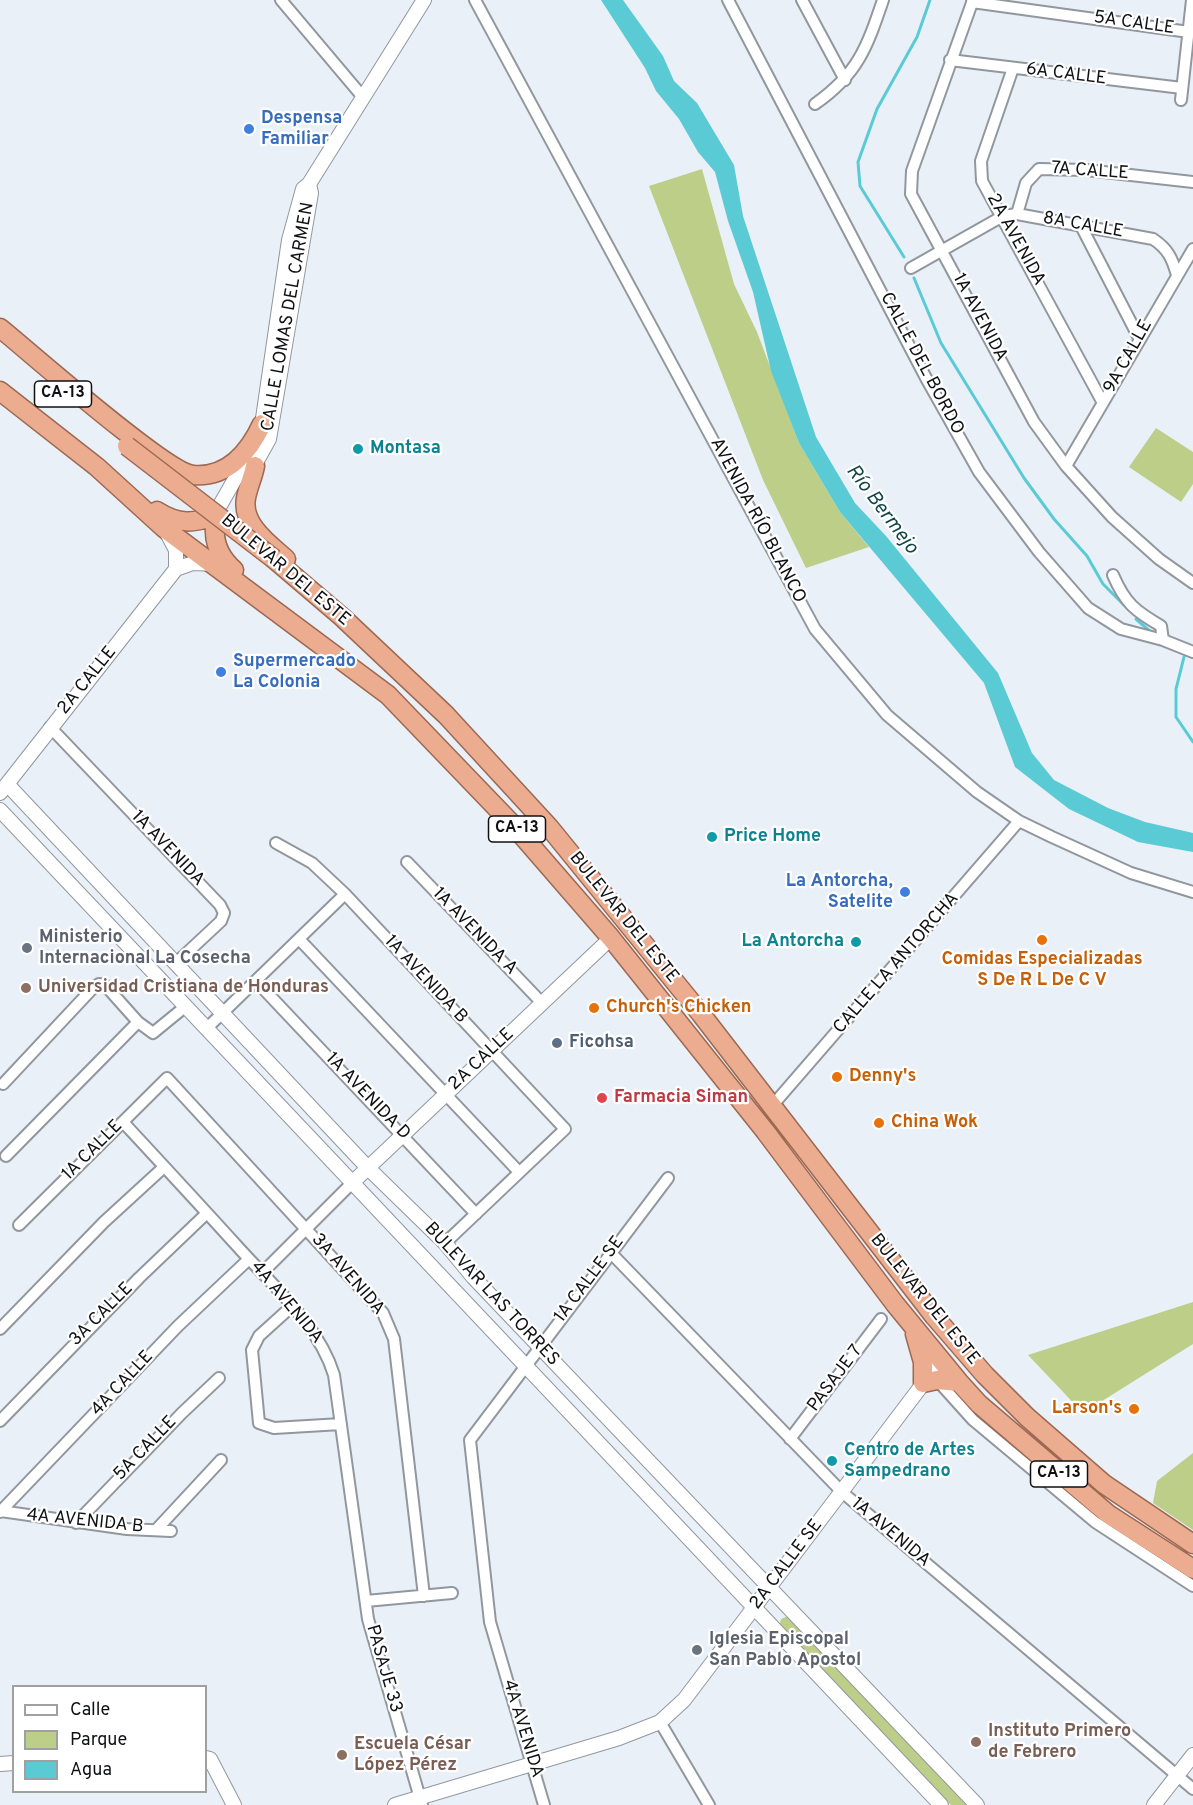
<!DOCTYPE html>
<html>
<head>
<meta charset="utf-8">
<style>
	body { margin:0 }
	#map { position:relative; width:1193px; height:1805px; overflow:hidden; background:#eaf0f8; font-family:Overpass,sans-serif }
	canvas { display:block }
	.legend { position:absolute; left:12px; top:1685px; width:195px; height:108px; box-sizing:border-box; background:#fff; border:2px solid #9fa0a1; margin:0; padding:8px 10px; list-style:none; font-size:18px; color:#101114 }
	.legend li { display:flex; align-items:center; gap:12px; height:30px }
	.legend b { width:30px; border:2px solid #9fa0a1 }
</style>
</head>
<body>
<div id="map">
<canvas width="1193" height="1805"></canvas>
<ul class="legend">
<li><b style="height:8px;background:#fff"></b>Calle</li>
<li><b style="height:16px;background:#bdce88"></b>Parque</li>
<li><b style="height:16px;background:#5acbd4"></b>Agua</li>
</ul>
</div>
<script>
const ctx = document.querySelector('canvas').getContext('2d');
ctx.lineJoin = 'round';
function paint(path, color) {
  ctx.fillStyle = color;
  ctx.fill(path, 'evenodd');
}
function trace(path, color, width, dash) {
  ctx.strokeStyle = color;
  ctx.lineWidth = width;
  ctx.lineCap = dash ? 'butt' : 'round';
  ctx.setLineDash(dash || []);
  ctx.stroke(path);
}
function drawText(font, color, halo, rows, align = 'center') {
  ctx.font = font + ' Overpass,sans-serif';
  ctx.lineWidth = 4.5;
  ctx.setLineDash([]);
  ctx.textBaseline = 'middle';
  ctx.strokeStyle = halo;
  ctx.fillStyle = color;
  for (const [text, x, y, turn = 0] of rows) {
    ctx.save();
    ctx.translate(x, y);
    ctx.rotate((+turn || 0) * Math.PI / 180);
    ctx.textAlign = isNaN(turn) ? turn : align;
    if (halo) ctx.strokeText(text, 0, 0);
    ctx.fillText(text, 0, 0);
    ctx.restore();
  }
}
const green = new Path2D(`
	M 702,169 L 734,284 L 757,332 L 799,443 L 840,512 L 869,547 L 806,568 L 763,480 L 649,186 Z
	M 1156,428 L 1193,452 L 1193,484 L 1181,502 L 1129,467 Z
	M 1193,1302 L 1193,1344 L 1083,1413 L 1028,1355 Z
	M 1193,1453 L 1193,1530 L 1153,1503 L 1157,1481 Z
	M 790,1615 L 970,1805 L 951,1805 L 779,1627 L 781,1619 Z`);
const water = new Path2D(`
	M 601,0 L 623,0 L 663,56 L 674,81 L 697,103 L 734,165 L 743,216 L 816,437 L 855,503 L 886,536 L 998,673 L 1032,753 L 1054,780 L 1108,808 L 1145,822 L 1193,833 L 1193,852 L 1138,842 L 1069,809 L 1015,767 L 984,683 L 840,512 L 799,443 L 771,371 L 753,292 L 728,221 L 715,172 L 698,152 L 679,119 L 656,91 L 645,68 Z`);
const stream = new Path2D(`
	M 904,257 L 860,186 L 858,162 L 877,109 L 917,37 L 930,0
	M 914,278 L 941,343 L 1024,478 L 1054,519 L 1087,556 L 1103,584 L 1129,610
	M 1136,619 L 1152,633
	M 1184,657 L 1176,689 L 1176,717 L 1193,742`);
const minor = new Path2D(`
	M 281,0 L 362,96
	M 475,0 L 815,629 L 887,715 L 977,792 L 1019,821 L 1052,837 L 1131,873 L 1193,892
	M 728,0 L 926,378 L 979,472 L 1039,552 L 1088,608 L 1121,629 L 1163,640 L 1193,652
	M 802,0 L 845,80
	M 973,0 L 912,171 L 911,194 L 1034,422 L 1066,466 L 1112,517 L 1159,559 L 1193,583
	M 972,2 L 1189,32
	M 950,60 L 1182,88
	M 1013,68 L 981,161 L 982,181 L 1103,403
	M 1181,100 L 1192,0
	M 815,104 C 858,74 867,47 883,0
	M 1017,214 L 1026,183 L 1039,169 L 1086,170 L 1193,182
	M 1080,224 L 1139,338
	M 911,268 L 1003,216 L 1017,214 L 1153,239 C 1168,249 1172,258 1177,275
	M 1066,466 L 1193,249
	M 1113,575 C 1125,603 1135,611 1161,626 L 1163,640
	M 50,727 L 220,905 L 224,913 L 221,921 L 176,963
	M 276,843 L 312,863 L 345,894 L 565,1129 L 445,1243
	M 407,862 L 542,1003
	M 299,939 L 519,1172
	M 256,981 L 476,1214
	M 207,1028 L 345,894
	M 3,1084 L 92,989 L 99,984 L 105,985 L 138,1022 L 153,1033 L 186,1006
	M 772,1106 L 1019,821
	M 123,1122 C 161,1163 200,1205 238,1247 C 273,1286 319,1325 334,1375 L 368,1619 L 422,1805
	M 6,1156 L 138,1022
	M 19,1225 L 167,1078 L 383,1313 L 394,1339 L 424,1596
	M 611,1253 L 842,1492 L 1193,1789
	M 262,1273 L 353,1182
	M 291,1307 L 259,1336 L 252,1350 L 259,1423 L 274,1428 L 341,1424
	M 0,1329 L 104,1222 L 164,1167
	M 937,1380 L 973,1420 L 1095,1522 L 1193,1586
	M 0,1421 L 139,1278 L 207,1213
	M 790,1439 L 881,1319
	M 0,1511 L 127,1529 L 171,1531
	M 0,1512 L 178,1326 L 249,1259
	M 76,1523 L 182,1413 L 219,1378
	M 156,1530 L 221,1460
	M 366,1601 L 452,1593
	M 660,1722 L 709,1805
	M 544,1805 L 490,1622 L 470,1440 L 668,1178`);
const tertiary = new Path2D(`
	M 261,432 L 289,240 L 303,189 L 309,184 L 424,0
	M 250,473 L 269,439 L 311,193 L 309,184
	M 217,516 L 219,507 L 251,451
	M 166,531 L 176,550 L 176,569
	M 7,784 L 368,1168 L 445,1243 L 473,1277 L 977,1805
	M 0,793 L 176,569 L 193,563 L 215,564
	M 0,810 L 941,1805
	M 353,1182 L 611,938
	M 206,1758 L 210,1759 L 234,1805
	M 0,1764 L 14,1763
	M 395,1805 L 619,1738 L 660,1722 L 684,1700 L 941,1360
	M 1154,1805 L 1193,1755`);
const trunk = new Path2D(`
	M 0,328 C 31,353 165,472 193,475 C 227,478 249,452 262,424
	M 0,391 L 97,467 L 164,528 L 388,695 L 513,825 L 611,938 L 765,1131 L 895,1304 L 959,1382 L 979,1404 L 1108,1514 L 1193,1569
	M 255,466 C 253,477 248,487 246,498 C 241,524 269,544 286,559
	M 157,511 C 179,525 193,523 217,516
	M 217,516 C 211,537 218,556 234,570
	M 274,559 L 342,617 L 446,715 L 549,827 L 701,1014 L 934,1316 L 985,1375 L 1027,1417 L 1104,1484 L 1193,1544
	M 915,1334 L 923,1362 L 923,1383 L 937,1380 L 959,1382`);
const trunkBridge = new Path2D(`
	M 127,446 L 274,559`);
const markers = [
	[249,129,6,"#3f7fe0"],
	[358,449,6,"#0f9aa8"],
	[221,672,6,"#3f7fe0"],
	[712,837,6,"#0f9aa8"],
	[905,892,6,"#3f7fe0"],
	[1042,940,6,"#e8710a"],
	[856,942,6,"#0f9aa8"],
	[27,948,6,"#6b7280"],
	[26,988,6,"#8d6e63"],
	[594,1008,6,"#e8710a"],
	[557,1043,6,"#5c6f8a"],
	[837,1077,6,"#e8710a"],
	[602,1098,6,"#e0444e"],
	[879,1123,6,"#e8710a"],
	[1134,1409,6,"#e8710a"],
	[832,1461,6,"#0f9aa8"],
	[697,1650,6,"#6b7280"],
	[976,1742,6,"#8d6e63"],
	[342,1755,6,"#8d6e63"]
];
const shields = [
	[63,394,57],
	[517,829,57],
	[1059,1474,57]
];
const shieldNames = [
	["CA-13",63,394],
	["CA-13",517,829],
	["CA-13",1059,1474]
];
const streetNames = [
	["5A CALLE",1134,24,8],
	["6A CALLE",1066,75,7],
	["7A CALLE",1090,172,4],
	["8A CALLE",1083,226,10],
	["2A AVENIDA",1015,240,61],
	["CALLE LOMAS DEL CARMEN",289,317,-80],
	["1A AVENIDA",979,318,62],
	["9A CALLE",1129,357,-61],
	["CALLE DEL BORDO",921,364,62],
	["AVENIDA RÍO BLANCO",757,521,62],
	["BULEVAR DEL ESTE",285,571,40],
	["2A CALLE",88,681,-51],
	["1A AVENIDA",167,849,46],
	["BULEVAR DEL ESTE",623,918,51],
	["1A AVENIDA A",474,932,46],
	["CALLE LA ANTORCHA",897,964,-49],
	["1A AVENIDA B",425,980,47],
	["2A CALLE",482,1060,-43],
	["1A AVENIDA D",367,1097,46],
	["1A CALLE",93,1151,-45],
	["3A AVENIDA",347,1275,49],
	["1A CALLE SE",590,1280,-53],
	["BULEVAR LAS TORRES",491,1295,47],
	["BULEVAR DEL ESTE",924,1300,51],
	["4A AVENIDA",286,1303,50],
	["3A CALLE",102,1315,-45],
	["PASAJE 7",836,1379,-53],
	["4A CALLE",123,1384,-47],
	["5A CALLE",146,1449,-46],
	["4A AVENIDA B",85,1522,6],
	["1A AVENIDA",890,1533,40],
	["2A CALLE SE",787,1565,-53],
	["PASAJE 33",383,1669,74],
	["4A AVENIDA",522,1729,73]
];
const shopNames = [
	["Despensa",261,119],
	["Familiar",261,140],
	["Supermercado",233,662],
	["La Colonia",233,683],
	["La Antorcha,",893,882,"right"],
	["Satelite",893,903,"right"]
];
const cultureNames = [
	["Montasa",370,449],
	["Price Home",724,837],
	["La Antorcha",844,942,"right"],
	["Centro de Artes",844,1451],
	["Sampedrano",844,1472]
];
const worshipNames = [
	["Ministerio",39,938],
	["Internacional La Cosecha",39,959],
	["Iglesia Episcopal",709,1640],
	["San Pablo Apostol",709,1661]
];
const foodNames = [
	["Comidas Especializadas",1042,960,"center"],
	["S De R L De C V",1042,981,"center"],
	["Church's Chicken",606,1008],
	["Denny's",849,1077],
	["China Wok",891,1123],
	["Larson's",1122,1409,"right"]
];
const educationNames = [
	["Universidad Cristiana de Honduras",38,988],
	["Instituto Primero",988,1732],
	["de Febrero",988,1753],
	["Escuela César",354,1745],
	["López Pérez",354,1766]
];
const serviceNames = [
	["Ficohsa",569,1043]
];
const healthNames = [
	["Farmacia Siman",614,1098]
];
const waterNames = [
	["Río Bermejo",881,510,53]
];
paint(green, '#bdce88');
paint(water, '#5acbd4');
trace(stream, '#5acbd4', 3);
trace(minor, '#92979e', 14);
trace(tertiary, '#92979e', 16);
trace(trunk, '#9c6952', 21);
trace(minor, '#fff', 10);
trace(tertiary, '#fff', 14);
trace(trunk, '#ecac90', 18);
trace(trunkBridge, '#9c6952', 21, []);
trace(trunkBridge, '#ecac90', 18);
for (const [x, y, r, color] of markers) {
  const dot = new Path2D();
  dot.arc(x, y, r, 0, 2 * Math.PI);
  ctx.fillStyle = color;
  ctx.fill(dot);
  trace(dot, '#fff', 2);
}
for (const [x, y, w] of shields) {
  const box = new Path2D();
  box.roundRect(x - w / 2, y - 13, w, 26, 4.5);
  ctx.fillStyle = '#fff';
  ctx.fill(box);
  trace(box, '#101114', 1.5);
}
drawText('bold 16px', '#101114', null, shieldNames);
drawText('18px', '#101114', '#fff', streetNames);
drawText('bold 18px', '#366cbe', '#fff', shopNames, 'left');
drawText('bold 18px', '#0d838f', '#fff', cultureNames, 'left');
drawText('bold 18px', '#5b616d', '#fff', worshipNames, 'left');
drawText('bold 18px', '#c56008', '#fff', foodNames, 'left');
drawText('bold 18px', '#785e54', '#fff', educationNames, 'left');
drawText('bold 18px', '#4e5e75', '#fff', serviceNames, 'left');
drawText('bold 18px', '#be3a42', '#fff', healthNames, 'left');
drawText('italic 20px', '#13464a', '#fff', waterNames);
</script>
</body>
</html>
